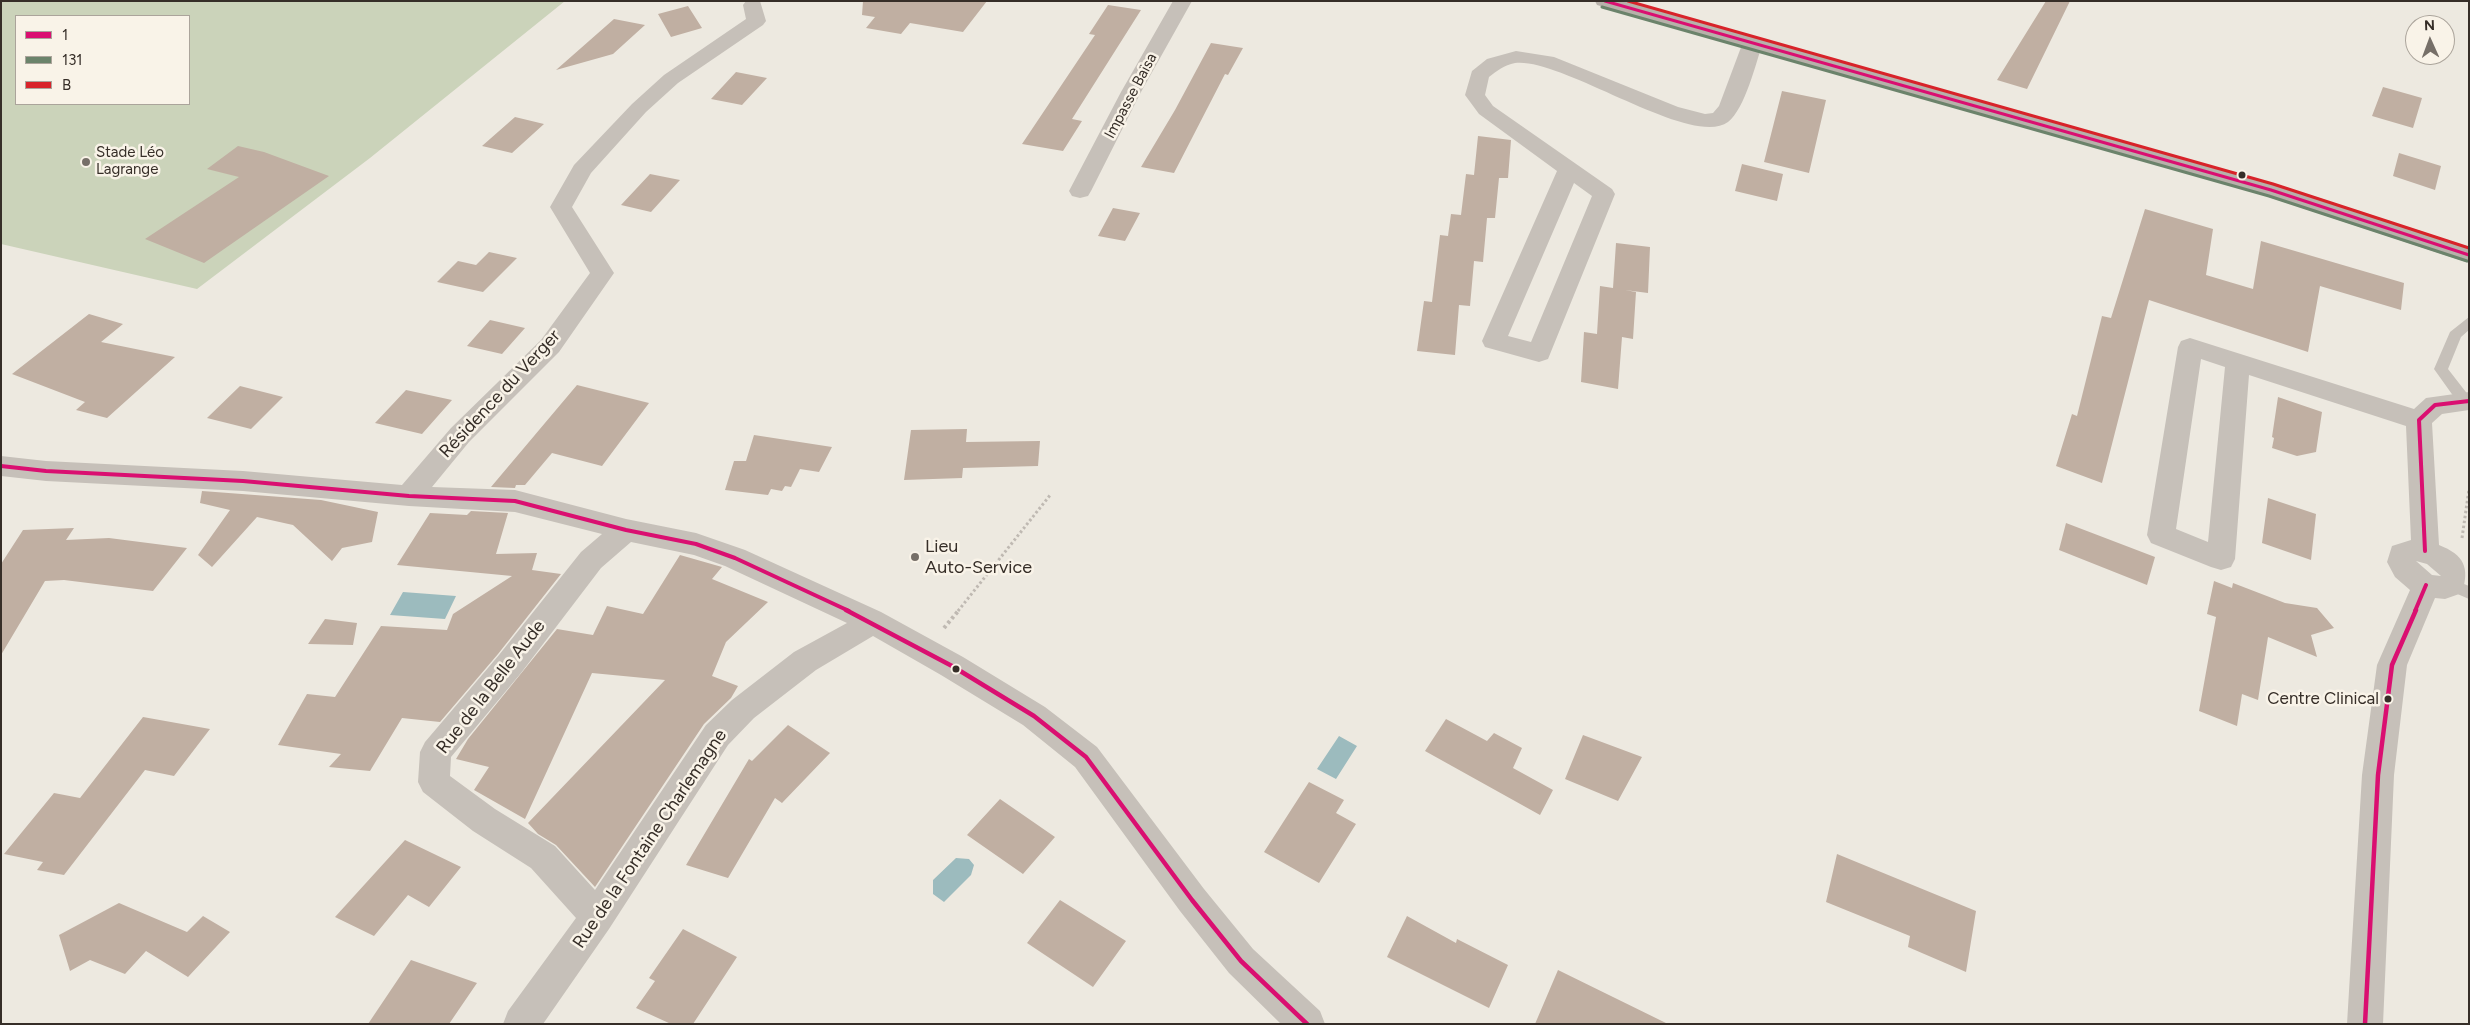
<!DOCTYPE html>
<html>
<head>
<meta charset="utf-8">
<style>
	body { margin:0 }
	#map { position:relative; width:2470px; height:1025px; overflow:hidden; background:#ede9e0; font-family:Figtree,sans-serif }
	canvas { display:block }
	.frame { position:absolute; inset:0; border:2px solid #362e28; pointer-events:none }
	.legend { position:absolute; left:15px; top:15px; width:175px; height:90px; box-sizing:border-box; background:#f9f3e8; border:1px solid #aba49b; margin:0; padding:6px 9px; list-style:none; font-size:15px; color:#362e28 }
	.legend li { display:flex; align-items:center; gap:10px; height:25px }
	.legend b { width:25px; border:1px solid #aba49b }
	.north { position:absolute; left:2405px; top:15px; width:50px; height:50px; box-sizing:border-box; background:#f9f3e8; border:1px solid #aba49b; border-radius:50%; rotate:358deg; font-size:14px; font-weight:700; line-height:20px; text-align:center; color:#362e28 }
	.north::after { content:''; display:block; margin:auto; width:18px; height:22px; background:#766f68; clip-path:polygon(50% 0,100% 100%,50% 72%,0 100%) }
</style>
</head>
<body>
<div id="map">
<canvas width="2470" height="1025"></canvas>
<div class="frame"></div>
<ul class="legend">
<li><b style="height:6px;background:#da0f71"></b>1</li>
<li><b style="height:6px;background:#6b836b"></b>131</li>
<li><b style="height:6px;background:#d8232a"></b>B</li>
</ul>
<div class="north">N</div>
</div>
<script>
const ctx = document.querySelector('canvas').getContext('2d');
ctx.lineJoin = 'round';
function paint(path, color) {
  ctx.fillStyle = color;
  ctx.fill(path, 'evenodd');
}
function trace(path, color, width, dash) {
  ctx.strokeStyle = color;
  ctx.lineWidth = width;
  ctx.lineCap = dash ? 'butt' : 'round';
  ctx.setLineDash(dash || []);
  ctx.stroke(path);
}
function drawText(font, color, halo, rows, align = 'center') {
  ctx.font = font + ' Figtree,sans-serif';
  ctx.lineWidth = 5;
  ctx.setLineDash([]);
  ctx.textBaseline = 'middle';
  ctx.strokeStyle = halo;
  ctx.fillStyle = color;
  for (const [text, x, y, turn = 0] of rows) {
    ctx.save();
    ctx.translate(x, y);
    ctx.rotate((+turn || 0) * Math.PI / 180);
    ctx.textAlign = isNaN(turn) ? turn : align;
    if (halo) ctx.strokeText(text, 0, 0);
    ctx.fillText(text, 0, 0);
    ctx.restore();
  }
}
const green = new Path2D(`
	M 1,1 L 565,1 L 370,158 L 197,289 L 1,244 ZM 16,16 L 189,16 L 189,104 L 16,104 Z`);
const water = new Path2D(`
	M 403,592 L 456,596 L 445,619 L 390,615 Z
	M 1339,736 L 1357,746 L 1336,779 L 1317,769 Z
	M 956,858 L 969,859 L 974,865 L 971,875 L 944,902 L 933,894 L 933,880 Z`);
const building = new Path2D(`
	M 863,1 L 987,1 L 963,32 L 910,23 L 901,34 L 866,28 L 875,17 L 862,15 Z
	M 2046,1 L 2070,1 L 2027,89 L 1997,80 Z
	M 1108,5 L 1141,10 L 1072,119 L 1082,121 L 1063,151 L 1022,144 L 1095,35 L 1089,34 Z
	M 688,6 L 702,28 L 671,37 L 658,14 Z
	M 614,19 L 645,25 L 613,54 L 556,70 Z
	M 1211,43 L 1243,48 L 1228,75 L 1225,74 L 1174,173 L 1141,167 L 1175,110 Z
	M 736,72 L 767,78 L 742,105 L 711,99 Z
	M 2383,87 L 2422,98 L 2413,128 L 2372,116 Z
	M 1782,91 L 1826,100 L 1809,173 L 1764,162 Z
	M 515,117 L 544,124 L 512,153 L 482,146 Z
	M 1478,136 L 1511,140 L 1508,178 L 1499,178 L 1495,218 L 1487,218 L 1483,262 L 1474,261 L 1470,306 L 1459,305 L 1455,355 L 1417,351 L 1424,301 L 1432,302 L 1440,235 L 1448,236 L 1451,214 L 1461,215 L 1466,174 L 1474,175 Z
	M 238,146 L 264,152 L 329,176 L 204,263 L 145,239 L 239,177 L 207,169 Z
	M 2399,153 L 2441,166 L 2435,190 L 2393,176 Z
	M 1742,164 L 1783,174 L 1777,201 L 1735,191 Z
	M 650,174 L 680,180 L 651,212 L 621,205 Z
	M 1113,208 L 1140,213 L 1125,241 L 1098,236 Z
	M 2145,209 L 2213,229 L 2206,275 L 2253,289 L 2261,241 L 2404,283 L 2401,310 L 2320,286 L 2308,352 L 2149,300 L 2102,483 L 2056,466 L 2072,414 L 2077,416 L 2102,316 L 2111,318 Z
	M 1616,243 L 1650,247 L 1648,293 L 1625,290 L 1636,292 L 1633,339 L 1622,337 L 1618,389 L 1581,382 L 1584,332 L 1597,334 L 1600,286 L 1613,288 Z
	M 489,252 L 517,258 L 483,292 L 437,282 L 458,261 L 476,265 Z
	M 89,314 L 123,324 L 101,342 L 175,357 L 107,418 L 76,410 L 85,402 L 12,374 Z
	M 490,320 L 525,328 L 502,354 L 467,346 Z
	M 577,385 L 649,403 L 602,466 L 552,453 L 525,485 L 516,485 L 515,488 L 491,487 Z
	M 240,386 L 283,397 L 251,429 L 207,418 Z
	M 406,390 L 452,400 L 422,434 L 375,423 Z
	M 2278,397 L 2322,412 L 2316,452 L 2297,456 L 2272,448 L 2274,438 L 2272,437 Z
	M 967,429 L 966,442 L 1040,441 L 1038,466 L 963,468 L 962,478 L 904,480 L 911,430 Z
	M 754,435 L 832,447 L 819,472 L 800,469 L 791,487 L 785,486 L 782,491 L 771,489 L 768,495 L 725,490 L 734,461 L 746,461 Z
	M 202,491 L 321,500 L 378,512 L 372,542 L 342,548 L 332,561 L 293,525 L 257,517 L 212,567 L 198,555 L 230,510 L 200,503 Z
	M 2268,498 L 2316,514 L 2311,560 L 2262,543 Z
	M 471,511 L 508,513 L 496,554 L 537,553 L 532,570 L 561,574 L 498,654 L 440,722 L 402,718 L 370,771 L 329,767 L 341,754 L 278,745 L 307,694 L 335,697 L 381,626 L 447,630 L 453,614 L 512,576 L 397,565 L 430,513 L 467,515 Z
	M 2066,523 L 2155,557 L 2147,585 L 2059,550 Z
	M 74,528 L 66,540 L 109,538 L 187,548 L 153,591 L 64,580 L 45,581 L 1,655 L 1,564 L 23,530 Z
	M 680,555 L 722,567 L 712,579 L 768,602 L 726,642 L 712,676 L 738,686 L 731,698 L 704,724 L 595,887 L 556,845 L 538,834 L 528,823 L 665,680 L 592,673 L 525,819 L 474,790 L 489,767 L 456,759 L 468,739 L 557,629 L 593,635 L 607,606 L 643,614 Z
	M 2214,581 L 2232,588 L 2233,583 L 2285,603 L 2317,608 L 2334,628 L 2311,635 L 2317,657 L 2268,637 L 2258,700 L 2242,694 L 2237,726 L 2199,711 L 2216,617 L 2207,614 Z
	M 325,619 L 357,623 L 353,645 L 308,644 Z
	M 143,717 L 210,729 L 174,776 L 145,770 L 64,875 L 37,870 L 43,862 L 4,854 L 54,793 L 80,798 Z
	M 1446,719 L 1487,741 L 1494,733 L 1522,748 L 1513,768 L 1553,790 L 1540,815 L 1425,751 Z
	M 788,725 L 830,753 L 782,803 L 775,798 L 728,878 L 686,865 L 749,759 L 752,761 Z
	M 1583,735 L 1642,757 L 1618,801 L 1565,779 Z
	M 1309,782 L 1344,800 L 1336,813 L 1356,824 L 1319,883 L 1264,852 Z
	M 1000,799 L 1055,837 L 1023,874 L 967,835 Z
	M 405,840 L 461,867 L 429,907 L 408,895 L 374,936 L 335,917 Z
	M 1837,854 L 1976,911 L 1966,972 L 1908,947 L 1910,936 L 1826,902 Z
	M 1060,900 L 1126,941 L 1093,987 L 1027,943 Z
	M 119,903 L 187,932 L 203,916 L 230,932 L 188,977 L 146,951 L 125,974 L 90,960 L 70,971 L 59,935 Z
	M 1407,916 L 1456,943 L 1457,939 L 1508,965 L 1489,1008 L 1387,957 Z
	M 683,929 L 737,957 L 693,1024 L 671,1024 L 636,1008 L 655,981 L 649,978 Z
	M 411,960 L 477,983 L 449,1024 L 368,1024 Z
	M 1558,970 L 1668,1024 L 1535,1024 Z`);
const pathFar1 = new Path2D(`
	M 2462,538 L 2469,489
	M 958,611 L 1051,494`);
const path = new Path2D(`
	M 944,628 L 959,610`);
const lane = new Path2D(`
	M 2469,317 L 2469,330 L 2461,337 L 2448,369 L 2469,396 L 2469,404 L 2459,404 L 2434,369 L 2450,332 Z
	M 2452,579 L 2469,586 L 2469,599 L 2446,589 L 2444,585 L 2446,581 Z`);
const street = new Path2D(`
	M 746,1 L 760,1 L 766,21 L 763,25 L 678,83 L 646,112 L 591,173 L 572,207 L 614,273 L 559,352 L 469,442 L 432,487 L 515,490 L 626,519 L 696,533 L 745,550 L 881,612 L 963,657 L 1045,707 L 1097,747 L 1204,889 L 1253,949 L 1320,1011 L 1325,1024 L 1281,1024 L 1229,973 L 1180,911 L 1075,767 L 1023,725 L 941,675 L 873,636 L 816,670 L 754,718 L 728,745 L 609,929 L 543,1024 L 503,1024 L 508,1011 L 576,918 L 531,868 L 473,831 L 423,792 L 418,782 L 420,752 L 425,742 L 499,655 L 581,552 L 602,534 L 515,512 L 409,506 L 243,491 L 46,481 L 1,476 L 1,456 L 46,461 L 243,471 L 402,485 L 451,428 L 541,340 L 590,273 L 550,207 L 574,165 L 632,104 L 664,75 L 746,19 L 743,5 ZM 631,542 L 694,555 L 725,566 L 847,623 L 794,652 L 732,700 L 706,725 L 595,890 L 555,846 L 495,809 L 450,776 L 451,757 L 521,673 L 601,568 Z
	M 1173,1 L 1192,1 L 1141,92 L 1091,191 L 1088,196 L 1080,198 L 1072,196 L 1069,191 L 1121,92 Z
	M 1753,36 L 1760,38 L 1763,42 C 1756,63 1745,109 1728,122 C 1691,149 1562,57 1515,63 C 1504,65 1497,71 1489,77 L 1485,95 L 1493,106 L 1612,189 L 1615,194 L 1548,359 L 1539,362 L 1485,347 L 1482,341 L 1557,171 L 1479,114 L 1465,95 L 1472,71 L 1487,59 L 1516,51 L 1554,57 L 1678,107 L 1705,114 L 1713,113 L 1719,106 L 1743,42 L 1746,38 ZM 1574,183 L 1592,196 L 1531,342 L 1508,336 Z
	M 2190,338 L 2414,409 L 2426,398 L 2469,392 L 2469,410 L 2442,414 L 2432,423 L 2439,545 C 2464,555 2470,567 2462,593 L 2445,599 L 2435,598 L 2407,665 L 2394,775 L 2383,1024 L 2347,1024 L 2362,775 L 2377,665 L 2410,590 L 2395,577 L 2387,562 L 2392,546 L 2411,540 L 2406,426 L 2249,375 L 2235,559 L 2231,567 L 2221,570 L 2211,567 L 2151,543 L 2147,535 L 2178,347 L 2181,341 ZM 2201,359 L 2225,367 L 2208,542 L 2176,529 ZM 2416,561 L 2427,564 L 2441,576 L 2432,575 Z`);
const secondary = new Path2D(`
	M 1595,1 L 1627,1 L 2279,185 L 2469,247 L 2469,263 L 2263,195 L 1597,5 Z`);
const bus1Far2 = new Path2D(`
	M 1605,1 L 2271,190 L 2469,255`);
const bus1Far1 = new Path2D(`
	M 1,466 L 46,471 L 243,481 L 409,496 L 515,501 L 626,530 L 696,544 L 735,558 L 849,611
	M 2425,551 L 2419,420 L 2435,405 L 2469,401
	M 2415,611 L 2426,585`);
const bus1 = new Path2D(`
	M 846,610 L 952,666 L 1034,716 L 1086,757 L 1192,900 L 1241,961 L 1307,1024
	M 2365,1024 L 2378,775 L 2392,665 L 2416,610`);
const bus2 = new Path2D(`
	M 1602,7 L 2269,196 L 2467,261`);
const bus3 = new Path2D(`
	M 1628,1 L 2273,184 L 2469,248`);
const markers = [
	[86,162,5,"#766f68"],
	[2242,175,4.5,"#362e28"],
	[915,557,5,"#766f68"],
	[956,669,4.5,"#362e28"],
	[2388,699,4.5,"#362e28"]
];
const farStreetnames = [
	["Impasse Baïsa",1131,96,-62]
];
const farPoinames = [
	["Stade Léo",96,153],
	["Lagrange",96,170]
];
const busNames = [
	["Centre Clinical",2379,699]
];
const streetNames = [
	["Résidence du Verger",500,394,-47],
	["Rue de la Belle Aude",491,687,-52],
	["Rue de la Fontaine Charlemagne",650,839,-56]
];
const poiNames = [
	["Lieu",925,547],
	["Auto-Service",925,568]
];
paint(green, '#cbd3ba');
paint(water, '#9cbbbe');
paint(building, '#c0afa2');
trace(pathFar1, '#bfb9b2', 3, [2.5, 2.5]);
trace(path, '#bfb9b2', 4, [3, 3]);
paint(lane, '#c6c0b9');
paint(street, '#c6c0b9');
paint(secondary, '#b7b1aa');
trace(bus1Far2, '#da0f71', 3);
trace(bus1Far1, '#da0f71', 4);
trace(bus1, '#da0f71', 4.5);
trace(bus2, '#6b836b', 3);
trace(bus3, '#d8232a', 3);
for (const [x, y, r, color] of markers) {
  const dot = new Path2D();
  dot.arc(x, y, r, 0, 2 * Math.PI);
  ctx.fillStyle = color;
  ctx.fill(dot);
  trace(dot, '#f9f3e8', 2);
}
drawText('15px', '#362e28', '#f9f3e8', farStreetnames);
drawText('15px', '#362e28', '#f9f3e8', farPoinames, 'left');
drawText('17px', '#362e28', '#f9f3e8', busNames, 'right');
drawText('18px', '#362e28', '#f9f3e8', streetNames);
drawText('18px', '#362e28', '#f9f3e8', poiNames, 'left');
</script>
</body>
</html>
